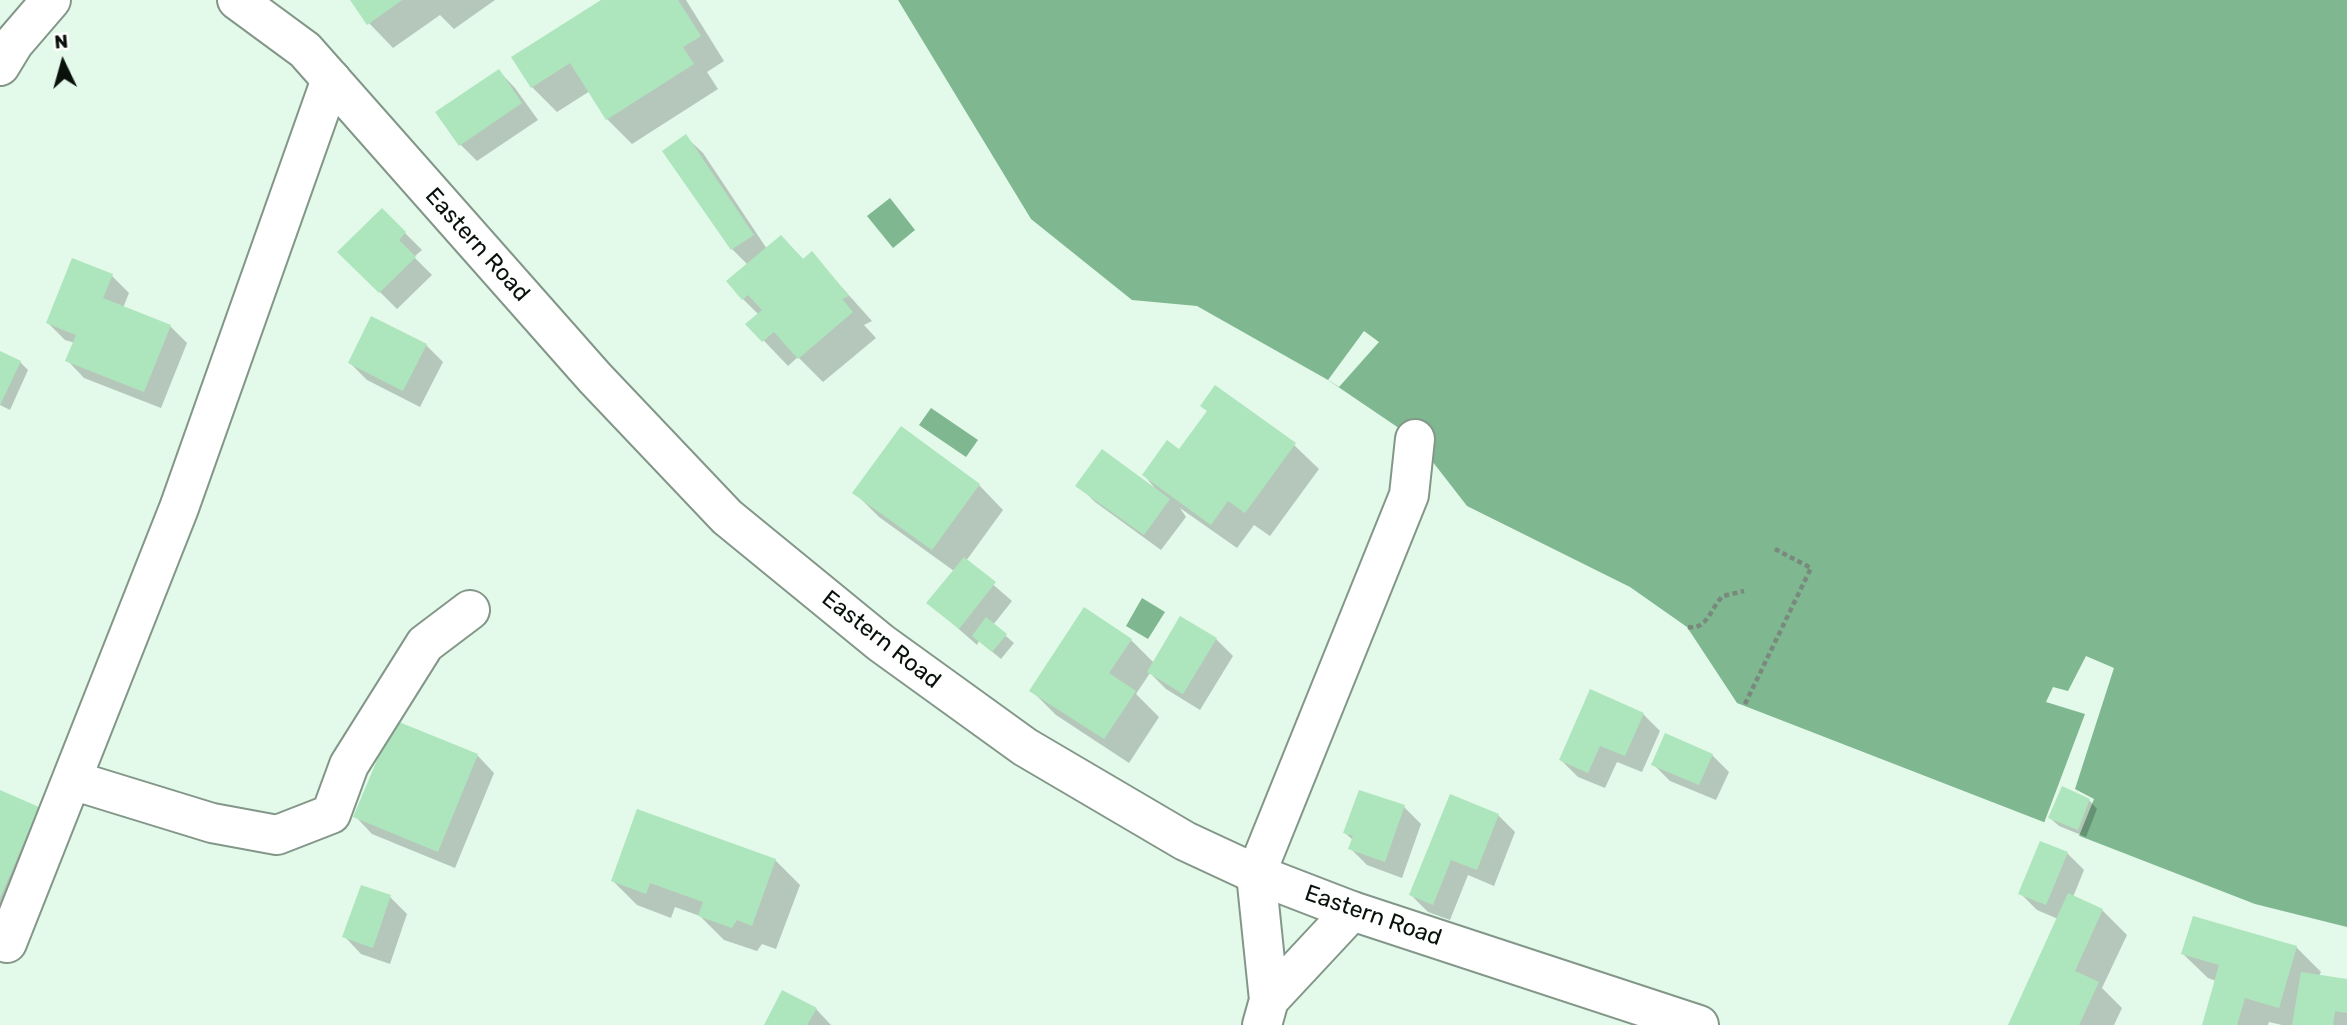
<!DOCTYPE html>
<html>
<head>
<meta charset="utf-8">
<style>
	body { margin:0 }
	#map { position:relative; width:2347px; height:1025px; overflow:hidden; background:#e3f9e9; font-family:Rubik,sans-serif }
	canvas { display:block }
	.north { position:absolute; left:28px; top:28px; width:70px; height:70px; -webkit-text-stroke:5px #fff; paint-order:stroke; rotate:355deg; font-size:19px; font-weight:700; line-height:28px; text-align:center; color:#09110b }
	.north::after { content:''; display:block; margin:auto; width:24px; height:32px; background:#09110b; clip-path:polygon(50% 0,100% 100%,50% 72%,0 100%) }
</style>
</head>
<body>
<div id="map">
<canvas width="2347" height="1025"></canvas>
<div class="north">N</div>
</div>
<script>
const ctx = document.querySelector('canvas').getContext('2d');
ctx.lineJoin = 'round';
function paint(path, color) {
  ctx.fillStyle = color;
  ctx.fill(path, 'evenodd');
}
function trace(path, color, width, dash) {
  ctx.strokeStyle = color;
  ctx.lineWidth = width;
  ctx.lineCap = dash ? 'butt' : 'round';
  ctx.setLineDash(dash || []);
  ctx.stroke(path);
}
function drawText(font, color, halo, rows, align = 'center') {
  ctx.font = font + ' Rubik,sans-serif';
  ctx.lineWidth = 6;
  ctx.setLineDash([]);
  ctx.textBaseline = 'middle';
  ctx.strokeStyle = halo;
  ctx.fillStyle = color;
  for (const [text, x, y, turn = 0] of rows) {
    ctx.save();
    ctx.translate(x, y);
    ctx.rotate((+turn || 0) * Math.PI / 180);
    ctx.textAlign = isNaN(turn) ? turn : align;
    if (halo) ctx.strokeText(text, 0, 0);
    ctx.fillText(text, 0, 0);
    ctx.restore();
  }
}
const water = new Path2D(`
	M 898,0 L 2347,0 L 2347,927 L 2255,904 L 1737,703 L 1687,627 L 1630,587 L 1467,506 L 1415,439 L 1328,380 L 1197,306 L 1132,300 L 1031,219 Z
	M 890,198 L 915,230 L 893,248 L 867,216 Z
	M 931,408 L 978,440 L 966,457 L 919,425 Z
	M 1142,598 L 1165,612 L 1148,639 L 1126,626 Z`);
const pier = new Path2D(`
	M 1364,331 L 1379,342 L 1339,387 L 1328,380 Z
	M 2086,656 L 2114,668 L 2075,789 L 2094,799 L 2079,836 L 2044,823 L 2085,714 L 2046,702 L 2053,687 L 2068,691 Z`);
const shadow = new Path2D(`
	M 352,0 L 495,0 L 454,29 L 440,15 L 393,48 L 369,23 Z
	M 604,0 L 686,0 L 724,61 L 707,72 L 718,89 L 632,144 L 607,119 L 590,91 L 557,112 L 532,87 L 514,57 Z
	M 499,71 L 515,88 L 538,120 L 477,161 L 460,144 Z
	M 686,137 L 703,153 L 767,249 L 781,237 L 804,260 L 812,254 L 872,321 L 864,325 L 876,338 L 823,382 L 798,357 L 788,366 L 748,324 L 759,315 L 743,299 L 748,265 L 732,249 Z
	M 382,210 L 422,250 L 414,257 L 432,275 L 397,309 L 340,252 Z
	M 73,261 L 112,276 L 129,293 L 123,308 L 170,326 L 187,343 L 161,408 L 84,378 L 68,361 L 75,343 L 65,340 L 48,323 Z
	M 426,345 L 443,362 L 420,407 L 367,380 L 350,363 Z
	M 0,353 L 20,362 L 28,370 L 10,410 L 0,405 Z
	M 1294,445 L 1319,469 L 1270,536 L 1254,525 L 1237,548 L 1180,508 L 1186,517 L 1161,550 L 1095,502 L 1078,485 L 1158,492 L 1144,475 L 1179,451 Z
	M 979,485 L 1003,510 L 966,561 L 1012,601 L 993,625 L 1014,643 L 1001,659 L 979,641 L 977,645 L 929,603 L 954,571 L 879,517 L 855,493 Z
	M 1085,609 L 1131,640 L 1154,663 L 1216,639 L 1233,656 L 1200,710 L 1166,689 L 1150,673 L 1136,694 L 1159,717 L 1129,763 L 1056,715 L 1031,690 Z
	M 1643,714 L 1660,731 L 1642,772 L 1617,762 L 1605,788 L 1578,777 L 1561,760 Z
	M 394,722 L 478,756 L 494,773 L 455,868 L 372,834 L 356,817 Z
	M 1712,755 L 1729,772 L 1716,800 L 1670,781 L 1653,764 Z
	M 0,792 L 38,809 L 55,825 L 0,929 Z
	M 2089,800 L 2097,809 L 2086,837 L 2059,826 L 2050,818 Z
	M 1404,807 L 1421,824 L 1402,878 L 1367,865 L 1350,848 L 1353,840 L 1345,833 Z
	M 1498,815 L 1515,832 L 1494,886 L 1468,875 L 1450,920 L 1428,912 L 1411,895 Z
	M 2067,853 L 2084,870 L 2073,897 L 2102,910 L 2127,935 L 2102,988 L 2122,1008 L 2114,1025 L 2010,1025 L 2058,919 L 2037,910 L 2020,893 Z
	M 775,860 L 800,885 L 776,949 L 762,944 L 757,951 L 724,940 L 700,916 L 675,907 L 671,918 L 637,905 L 613,881 Z
	M 362,887 L 390,897 L 407,914 L 390,964 L 361,954 L 345,937 Z
	M 2296,947 L 2321,972 L 2319,976 L 2347,980 L 2347,1025 L 2282,1025 L 2269,1022 L 2268,1025 L 2203,1025 L 2216,981 L 2208,978 L 2183,954 Z
	M 816,1009 L 831,1025 L 766,1025 Z`);
const building = new Path2D(`
	M 350,0 L 402,0 L 367,25 Z
	M 601,0 L 678,0 L 701,36 L 683,47 L 694,64 L 606,120 L 570,63 L 531,88 L 511,57 Z
	M 499,69 L 522,103 L 459,146 L 435,112 Z
	M 686,134 L 754,235 L 731,250 L 662,151 Z
	M 382,208 L 406,232 L 399,240 L 416,257 L 379,293 L 337,252 Z
	M 781,235 L 803,259 L 812,251 L 849,296 L 842,299 L 853,312 L 798,359 L 774,332 L 762,342 L 745,324 L 762,310 L 748,295 L 742,300 L 726,281 Z
	M 72,258 L 113,274 L 103,298 L 171,325 L 144,392 L 65,361 L 76,335 L 46,323 Z
	M 371,316 L 427,344 L 403,391 L 348,363 Z
	M 0,351 L 21,361 L 0,405 Z
	M 1215,385 L 1296,443 L 1245,513 L 1228,501 L 1211,525 L 1142,475 L 1167,440 L 1179,449 L 1207,411 L 1200,406 Z
	M 901,426 L 980,484 L 932,550 L 852,493 Z
	M 1102,449 L 1170,499 L 1144,535 L 1075,486 Z
	M 964,557 L 996,582 L 959,629 L 926,603 Z
	M 1084,607 L 1132,639 L 1109,673 L 1136,691 L 1104,739 L 1029,691 Z
	M 1180,616 L 1217,638 L 1183,694 L 1147,672 Z
	M 986,617 L 1007,634 L 992,652 L 972,636 Z
	M 1590,689 L 1644,713 L 1625,756 L 1600,746 L 1588,773 L 1559,760 Z
	M 394,720 L 478,754 L 438,852 L 353,817 Z
	M 1665,733 L 1713,754 L 1699,785 L 1651,765 Z
	M 2062,786 L 2090,799 L 2078,830 L 2048,818 Z
	M 0,790 L 39,807 L 0,898 Z
	M 1359,790 L 1405,805 L 1385,862 L 1348,849 L 1353,836 L 1343,833 Z
	M 1450,794 L 1499,814 L 1477,870 L 1451,860 L 1433,905 L 1409,895 Z
	M 637,809 L 776,859 L 752,926 L 737,920 L 732,928 L 698,916 L 703,902 L 650,883 L 646,894 L 611,881 Z
	M 2040,841 L 2068,852 L 2046,905 L 2018,894 Z
	M 361,885 L 391,895 L 373,948 L 342,937 Z
	M 2068,893 L 2103,909 L 2075,971 L 2099,982 L 2079,1025 L 2008,1025 Z
	M 2193,916 L 2297,946 L 2279,1008 L 2245,998 L 2237,1025 L 2202,1025 L 2219,965 L 2181,954 Z
	M 2301,972 L 2347,979 L 2347,1013 L 2335,1011 L 2333,1025 L 2292,1025 Z
	M 782,990 L 817,1008 L 807,1025 L 764,1025 Z`);
const path = new Path2D(`
	M 1688,627 C 1708,630 1710,608 1723,596 L 1744,591
	M 1745,704 L 1811,568 L 1773,548`);
const minor = new Path2D(`
	M 0,66 L 14,43 L 51,0
	M 72,780 L 212,823 L 277,835 L 331,814 L 349,765 L 425,644 L 470,610
	M 7,943 L 179,508 L 331,79
	M 1269,1000 L 1352,911
	M 1262,1025 L 1269,1000 L 1256,874 L 1409,495 L 1415,439`);
const highway = new Path2D(`
	M 237,0 L 305,50 L 595,378 L 727,517 L 881,643 L 1025,747 L 1185,841 L 1256,874 L 1352,911 L 1699,1025`);
const streetNames = [
	["Eastern Road",477,245,48],
	["Eastern Road",881,640,38],
	["Eastern Road",1373,916,19]
];
paint(water, '#7fb790');
paint(pier, '#e3f9e9');
paint(shadow, '#0003');
paint(building, '#ade6bd');
trace(minor, '#839789', 42);
trace(highway, '#839789', 42);
trace(path, '#79897d', 4.5, [5, 3.5]);
trace(minor, '#fff', 38);
trace(highway, '#fff', 38);
drawText('23px', '#09110b', '#fff', streetNames);
</script>
</body>
</html>
